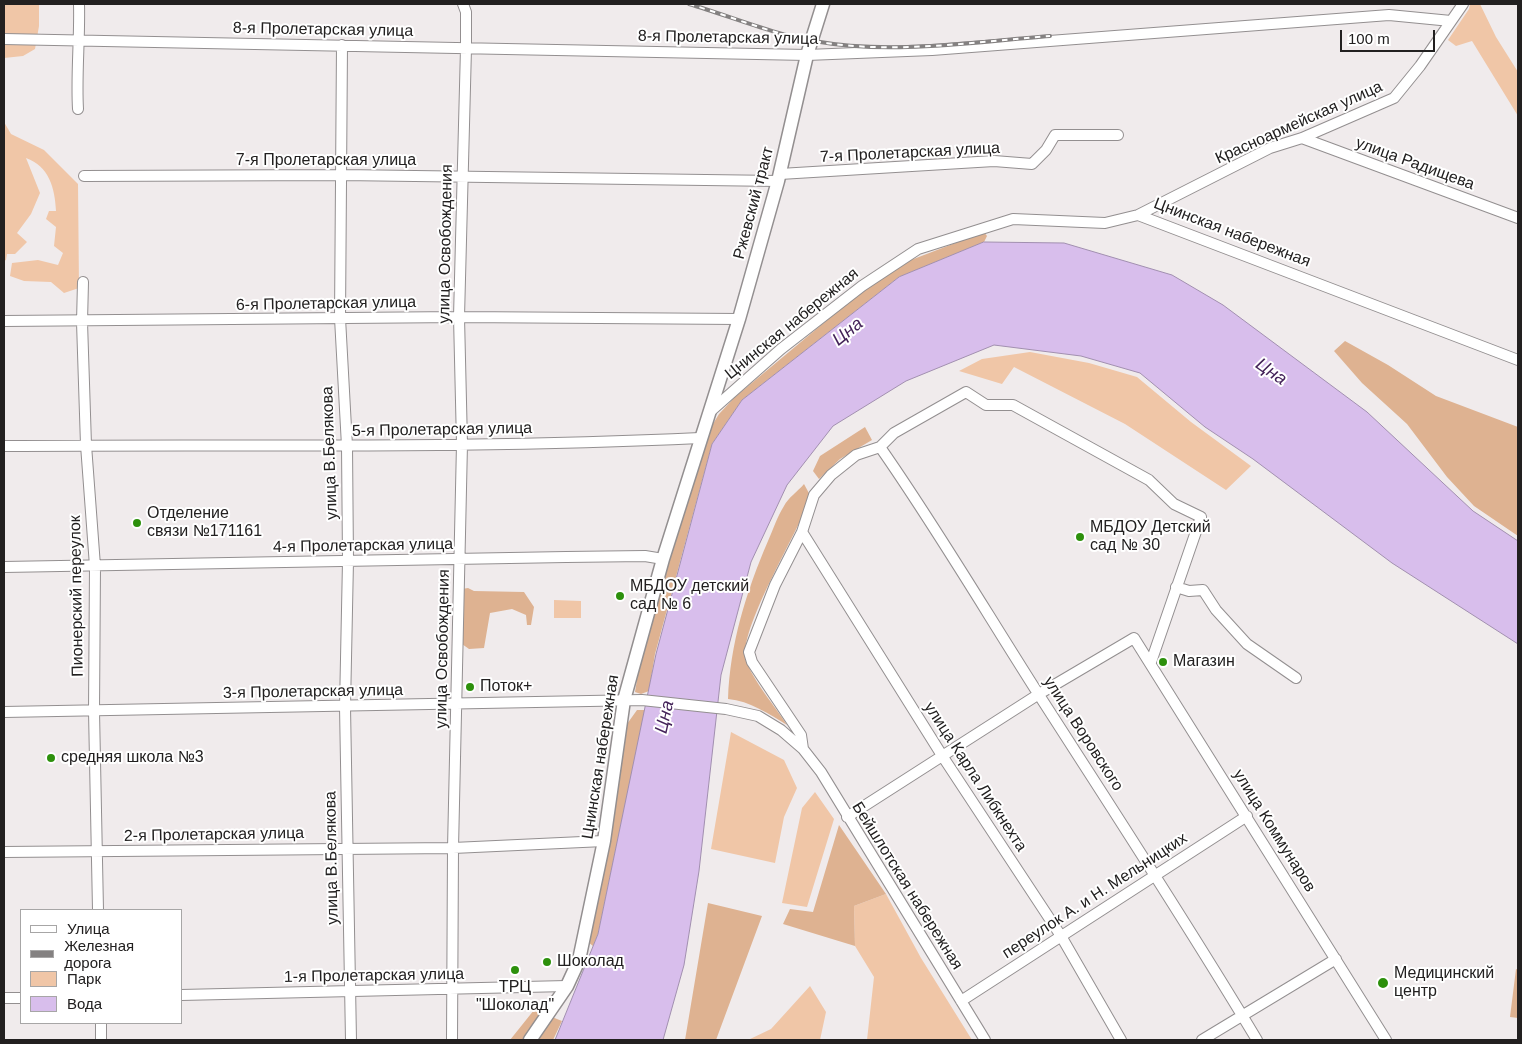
<!DOCTYPE html>
<html>
<head>
<meta charset="utf-8">
<style>
	body { margin:0 }
	#map { position:relative; width:1522px; height:1044px; overflow:hidden; background:#f0ebec; font-family:Helvetica,sans-serif }
	canvas { display:block }
	.frame { position:absolute; inset:0; border:5px solid #222020; pointer-events:none }
	.legend { position:absolute; left:20px; top:909px; width:162px; height:115px; box-sizing:border-box; background:#fff; border:1px solid #a7a6a6; margin:0; padding:6px 9px; list-style:none; font-size:15px; color:#222020 }
	.legend li { display:flex; align-items:center; gap:10px; height:25px }
	.legend b { width:25px; border:1px solid #a7a6a6 }
	.scale { position:absolute; left:1340px; top:30px; width:95px; height:22px; box-sizing:border-box; border:2px solid #222020; border-top:0; padding-left:6px; font-size:15px; line-height:18px; white-space:nowrap; color:#222020; -webkit-text-stroke:4px #fff; paint-order:stroke }
</style>
</head>
<body>
<div id="map">
<canvas width="1522" height="1044"></canvas>
<div class="frame"></div>
<ul class="legend">
<li><b style="height:6px;background:#fff"></b>Улица</li>
<li><b style="height:6px;background:#848181"></b>Железная дорога</li>
<li><b style="height:14px;background:#f0c6a7"></b>Парк</li>
<li><b style="height:14px;background:#d8beec"></b>Вода</li>
</ul>
<div class="scale">100 m</div>
</div>
<script>
const ctx = document.querySelector('canvas').getContext('2d');
ctx.lineJoin = 'round';
function paint(path, color) {
  ctx.fillStyle = color;
  ctx.fill(path, 'evenodd');
}
function trace(path, color, width, dash) {
  ctx.strokeStyle = color;
  ctx.lineWidth = width;
  ctx.lineCap = dash ? 'butt' : 'round';
  ctx.setLineDash(dash || []);
  ctx.stroke(path);
}
function drawText(font, color, halo, rows, align = 'center') {
  ctx.font = font + ' Helvetica,sans-serif';
  ctx.lineWidth = 4;
  ctx.setLineDash([]);
  ctx.textBaseline = 'middle';
  ctx.strokeStyle = halo;
  ctx.fillStyle = color;
  for (const [text, x, y, turn = 0] of rows) {
    ctx.save();
    ctx.translate(x, y);
    ctx.rotate((+turn || 0) * Math.PI / 180);
    ctx.textAlign = isNaN(turn) ? turn : align;
    if (halo) ctx.strokeText(text, 0, 0);
    ctx.fillText(text, 0, 0);
    ctx.restore();
  }
}
const green = new Path2D(`
	M 4,4 L 39,4 L 39,26 L 35,49 L 23,56 L 4,58 Z
	M 1470,4 L 1480,4 L 1496,37 L 1518,72 L 1518,116 L 1472,41 L 1456,46 L 1448,40 L 1469,9 Z
	M 4,122 L 11,134 L 44,150 L 78,184 L 79,288 L 64,293 L 51,282 L 24,281 L 10,276 L 12,263 L 38,260 L 58,265 L 63,253 L 54,246 L 56,227 L 46,219 L 49,211 L 56,211 C 55,188 49,166 26,158 L 40,193 L 31,214 L 17,233 L 27,242 L 15,254 L 7,254 L 6,260 L 4,261 Z
	M 1030,352 L 1089,363 L 1137,377 L 1191,422 L 1251,466 L 1226,490 L 1125,424 L 1014,367 L 1002,384 L 959,371 L 982,359 Z
	M 554,600 L 581,601 L 581,618 L 554,618 Z
	M 731,732 L 784,760 L 797,788 L 784,817 L 775,863 L 711,849 Z
	M 815,792 L 834,819 L 807,907 L 782,903 L 802,808 Z
	M 886,894 L 921,958 L 972,1040 L 867,1040 L 874,977 L 855,946 L 854,906 Z
	M 810,986 L 826,1012 L 820,1040 L 748,1040 L 771,1029 Z`);
const forest = new Path2D(`
	M 984,232 L 987,236 L 984,242 L 899,277 L 742,400 L 712,444 L 655,654 L 649,691 L 641,694 L 635,692 L 643,643 L 705,437 L 719,414 L 735,397 L 856,296 L 911,260 Z
	M 1345,341 L 1388,365 L 1436,396 L 1518,427 L 1518,536 L 1474,506 L 1447,477 L 1407,424 L 1362,383 L 1334,351 Z
	M 865,427 L 872,440 L 840,459 L 819,479 L 813,471 L 820,456 Z
	M 804,484 L 811,497 C 799,530 737,632 746,660 C 753,681 775,706 787,725 C 769,714 750,701 728,699 C 730,644 746,592 768,541 C 773,530 777,517 784,506 C 788,498 798,491 804,484 Z
	M 468,588 L 474,591 L 524,592 L 534,607 L 531,625 L 527,625 L 526,615 L 512,609 L 490,613 L 484,648 L 469,649 L 462,644 L 462,589 Z
	M 637,710 L 645,710 L 598,934 L 593,946 L 588,942 L 627,724 Z
	M 839,825 L 886,894 L 854,906 L 855,946 L 783,924 L 790,909 L 813,912 Z
	M 708,903 L 762,916 L 716,1040 L 685,1040 Z
	M 1516,969 L 1518,970 L 1518,1018 L 1510,1017 Z
	M 534,1010 L 540,1014 L 540,1021 L 527,1040 L 510,1040 Z
	M 552,1017 L 562,1021 L 553,1040 L 535,1040 Z`);
const water = new Path2D(`
	M 984,242 L 1064,243 L 1172,275 L 1223,305 L 1367,412 L 1473,511 L 1518,541 L 1518,644 L 1392,563 L 1253,459 L 1205,427 L 1140,373 L 1081,356 L 994,345 L 906,381 L 833,426 L 787,485 L 751,562 L 721,675 L 699,871 L 684,965 L 663,1040 L 555,1040 L 598,934 L 656,654 L 712,444 L 742,400 L 899,277 Z`);
const minor = new Path2D(`
	M 4,39 L 807,55 L 932,50 L 1389,15 L 1451,21
	M 342,45 L 340,318 L 347,446 L 348,561 L 345,707 L 351,1040
	M 78,109 C 76,74 80,39 79,4
	M 1302,138 L 1518,218
	M 780,174 L 994,161 L 1032,164 L 1046,150 L 1055,135 L 1118,135
	M 84,176 L 342,175 L 778,181
	M 1138,215 L 1518,360
	M 83,282 L 82,322 L 86,445 L 95,566 L 94,711 L 98,910
	M 4,321 L 459,317 L 739,319
	M 712,410 L 781,349 L 862,286 L 918,249 L 1013,219 L 1105,223 L 1138,215 L 1270,148 L 1302,138 L 1394,98 L 1420,66 L 1463,4
	M 4,446 C 236,444 468,449 700,438
	M 880,447 C 936,527 986,612 1039,695 C 1113,810 1187,923 1257,1040
	M 802,532 L 943,757 L 1061,936 L 1121,1040
	M 4,567 L 566,557 L 645,556 L 663,559
	M 1176,587 L 1189,591 L 1203,590 L 1216,610 L 1247,644 L 1296,678
	M 4,712 L 642,700 L 726,709 L 758,716 L 781,730 L 803,749 L 821,772 L 985,1040
	M 803,749 L 801,735 L 752,662 L 749,652 L 775,585 L 802,532 L 814,495 L 831,475 L 856,455 L 880,447 L 894,433 L 966,392 L 986,405 L 1013,405 L 1149,480 L 1174,504 L 1201,517 L 1151,662
	M 847,817 L 1039,694 L 1134,638 L 1386,1040
	M 4,852 L 453,848 L 604,841
	M 181,995 L 567,986
	M 4,998 L 21,998
	M 961,1001 L 1247,816
	M 101,1023 L 101,1040
	M 452,1040 L 453,848 L 462,444 L 459,317 L 466,48 L 466,12 L 463,4
	M 1202,1040 L 1336,959`);
const major = new Path2D(`
	M 530,1040 L 567,986 L 579,960 L 604,841 L 624,700 L 663,559 L 739,319 L 778,181 L 807,55 L 823,4`);
const rail = new Path2D(`
	M 689,4 C 730,16 772,34 814,41 C 891,55 972,42 1050,36`);
const markers = [
	[137,523,5,"#2d900c"],
	[1080,537,5,"#2d900c"],
	[620,596,5,"#2d900c"],
	[1163,662,5,"#2d900c"],
	[470,687,5,"#2d900c"],
	[51,758,5,"#2d900c"],
	[547,962,5,"#2d900c"],
	[515,970,5,"#2d900c"],
	[1383,983,6,"#2d900c"]
];
const streetNames = [
	["8-я Пролетарская улица",323,30,1],
	["8-я Пролетарская улица",728,38,1],
	["Красноармейская улица",1299,123,-24],
	["7-я Пролетарская улица",910,153,-3],
	["7-я Пролетарская улица",326,161],
	["улица Радищева",1415,164,20],
	["Ржевский тракт",754,203,-75],
	["Цнинская набережная",1232,233,21],
	["улица Освобождения",446,244,-89],
	["6-я Пролетарская улица",326,304,-1],
	["Цнинская набережная",792,324,-39],
	["5-я Пролетарская улица",442,430,-1],
	["улица В.Белякова",330,453,-92],
	["4-я Пролетарская улица",363,546,-1],
	["Пионерский переулок",77,596,-91],
	["улица Освобождения",443,649,-89],
	["3-я Пролетарская улица",313,692,-1],
	["улица Воровского",1083,734,57],
	["Цнинская набережная",601,757,-81],
	["улица Карла Либкнехта",975,777,57],
	["улица Коммунаров",1274,831,58],
	["2-я Пролетарская улица",214,835,-1],
	["улица В.Белякова",332,858,-91],
	["Бейшлотская набережная",907,886,58],
	["переулок А. и Н. Мельницких",1095,896,-33],
	["1-я Пролетарская улица",374,976,-1]
];
const poiNames = [
	["Отделение",147,514],
	["связи №171161",147,532],
	["МБДОУ Детский",1090,528],
	["сад № 30",1090,546],
	["МБДОУ детский",630,587],
	["сад № 6",630,605],
	["Магазин",1173,662],
	["Поток+",480,687],
	["средняя школа №3",61,758],
	["Шоколад",557,962],
	["Медицинский",1394,974],
	["центр",1394,992],
	["ТРЦ",515,988,"center"],
	["\"Шоколад\"",515,1006,"center"]
];
const waterNames = [
	["Цна",848,332,-39],
	["Цна",1271,372,35],
	["Цна",665,717,-77]
];
paint(green, '#f0c6a7');
paint(forest, '#deb291');
paint(water, '#d8beec');
trace(water, '#a18faf', 1);
trace(minor, '#938f90', 12);
trace(major, '#938f90', 15);
trace(minor, '#fff', 10);
trace(major, '#fff', 12);
trace(rail, '#848181', 4);
trace(rail, '#fff', 2, [5.5]);
for (const [x, y, r, color] of markers) {
  const dot = new Path2D();
  dot.arc(x, y, r, 0, 2 * Math.PI);
  ctx.fillStyle = color;
  ctx.fill(dot);
  trace(dot, '#fff', 2);
}
drawText('16px', '#222020', '#fff', streetNames);
drawText('16px', '#222020', '#fff', poiNames, 'left');
drawText('italic 18px', '#442359', '#fff', waterNames);
</script>
</body>
</html>
